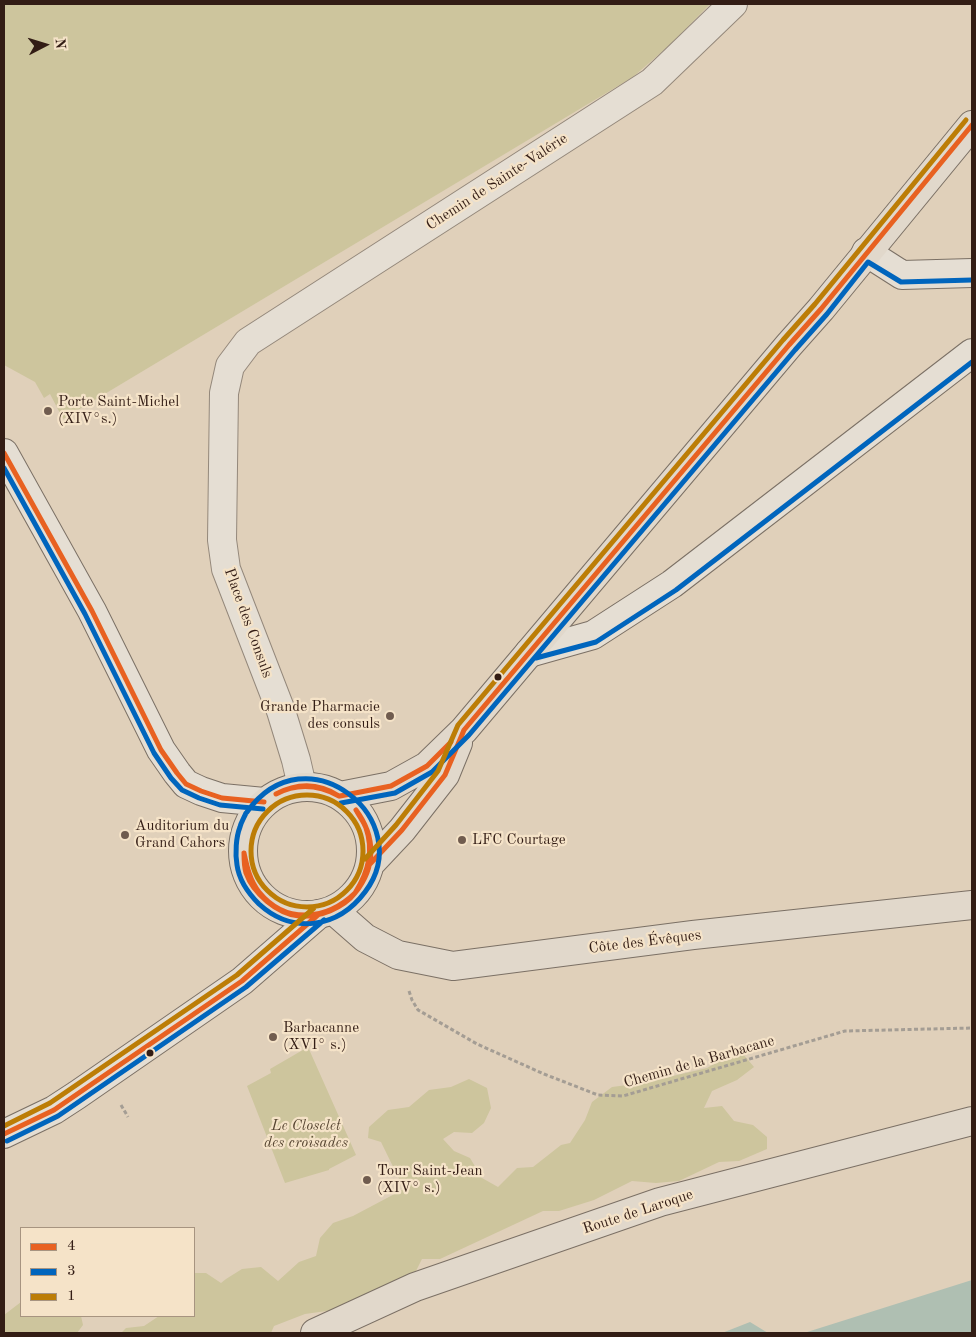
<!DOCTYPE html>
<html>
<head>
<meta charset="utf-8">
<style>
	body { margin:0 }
	#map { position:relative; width:976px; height:1337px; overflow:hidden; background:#e0d0ba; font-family:"Old Standard TT",serif }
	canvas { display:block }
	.frame { position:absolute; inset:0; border:5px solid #331d15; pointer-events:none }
	.legend { position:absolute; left:20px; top:1227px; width:175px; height:90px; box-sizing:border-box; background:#f5e3c8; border:1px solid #a79480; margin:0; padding:6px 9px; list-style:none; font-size:15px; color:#331d15 }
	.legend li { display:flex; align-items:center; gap:10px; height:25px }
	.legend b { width:25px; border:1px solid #a79480 }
	.north { position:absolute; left:20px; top:20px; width:50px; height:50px; -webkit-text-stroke:4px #f5e3c8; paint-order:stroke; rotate:85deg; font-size:14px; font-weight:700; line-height:20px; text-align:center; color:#331d15 }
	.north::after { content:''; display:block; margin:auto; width:18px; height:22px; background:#331d15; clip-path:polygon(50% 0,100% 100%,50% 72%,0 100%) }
</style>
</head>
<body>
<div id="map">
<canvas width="976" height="1337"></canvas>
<div class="frame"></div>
<ul class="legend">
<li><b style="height:6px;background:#e86121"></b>4</li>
<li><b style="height:6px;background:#0065bd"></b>3</li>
<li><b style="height:6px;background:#bc7d06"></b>1</li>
</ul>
<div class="north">N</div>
</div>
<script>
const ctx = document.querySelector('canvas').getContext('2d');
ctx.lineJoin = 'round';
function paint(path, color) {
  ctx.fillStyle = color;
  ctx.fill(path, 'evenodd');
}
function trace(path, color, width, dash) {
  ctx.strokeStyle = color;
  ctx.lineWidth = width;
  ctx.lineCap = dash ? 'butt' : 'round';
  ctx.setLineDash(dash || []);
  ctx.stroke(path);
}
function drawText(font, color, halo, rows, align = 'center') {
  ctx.font = font + ' "Old Standard TT",serif';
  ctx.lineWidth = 4.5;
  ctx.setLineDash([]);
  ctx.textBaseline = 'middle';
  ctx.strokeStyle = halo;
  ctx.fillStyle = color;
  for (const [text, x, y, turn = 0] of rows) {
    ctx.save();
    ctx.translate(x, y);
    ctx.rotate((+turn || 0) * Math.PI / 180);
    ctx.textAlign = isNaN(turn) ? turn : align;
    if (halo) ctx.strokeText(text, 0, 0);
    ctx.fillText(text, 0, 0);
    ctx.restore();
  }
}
const green = new Path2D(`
	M 4,4 L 710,4 L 672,43 L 633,77 L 63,419 L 50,394 L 44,398 L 35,382 L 4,365 Z
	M 308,1047 L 356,1155 L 329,1169 L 329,1170 L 285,1183 L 247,1086 L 271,1073 L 270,1069 Z
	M 743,1054 L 754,1067 L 737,1080 L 712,1091 L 704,1108 L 722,1106 L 734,1121 L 753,1125 L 767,1137 L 767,1149 L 739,1161 L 719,1162 L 679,1181 L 656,1183 L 632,1181 L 594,1200 L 559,1211 L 543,1211 L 440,1259 L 422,1259 L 410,1283 L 341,1309 L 305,1314 L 274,1326 L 271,1333 L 121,1333 L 126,1328 L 144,1326 L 159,1316 L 194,1316 L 194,1273 L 206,1273 L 221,1283 L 226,1279 L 242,1269 L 261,1267 L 278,1281 L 299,1262 L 316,1256 L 320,1238 L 333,1223 L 353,1216 L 404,1189 L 381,1142 L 368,1138 L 369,1127 L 388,1110 L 409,1107 L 429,1090 L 451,1087 L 469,1079 L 487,1088 L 491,1108 L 484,1123 L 472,1133 L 454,1132 L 443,1139 L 454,1151 L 470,1158 L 482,1178 L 498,1187 L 517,1168 L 533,1167 L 561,1145 L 570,1143 L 585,1120 L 592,1102 L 612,1087 L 643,1083 L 707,1068 L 728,1056 Z
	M 21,1302 L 21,1316 L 81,1316 L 83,1325 L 77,1333 L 4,1333 L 4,1315 Z`);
const water = new Path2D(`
	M 972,1280 L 972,1333 L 804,1333 Z
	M 750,1322 L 768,1333 L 722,1333 Z`);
const path = new Path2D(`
	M 409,991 L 412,1000 L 418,1010 L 477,1044 L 544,1074 L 598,1095 L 623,1096 L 845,1031 L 972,1028
	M 121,1105 L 128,1117`);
const street = new Path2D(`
	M 302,786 L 296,760 L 281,711 L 226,569 L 222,540 L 224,393 L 230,366 L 248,342 L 652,82 L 733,4`);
const secondary = new Path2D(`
	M 866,252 L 902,275 L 972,273
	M 4,453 L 92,611 L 161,750 L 177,773 L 186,784 L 201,791 L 222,798 L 264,802
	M 529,653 L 593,635 L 672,584 L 972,353
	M 4,1134 L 54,1110 L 77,1095 L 242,981 L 319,914`);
const primary = new Path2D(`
	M243 851a64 64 0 1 1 128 0a64 64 0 1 1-128 0Z
	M 340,796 L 391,786 L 427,766 L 464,730 L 789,345 L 821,309 L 972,125
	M 370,864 L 402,830 L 445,775 L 458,743
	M 333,910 L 365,938 L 398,955 L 453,966 L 693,935 L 972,905
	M 315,1333 L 415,1287 L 660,1202 L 972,1121`);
const bus1 = new Path2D(`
	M 4,453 L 92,611 L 161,750 L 177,773 L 186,784 L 201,791 L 222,798 L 264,802
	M 276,794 C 297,783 319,783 339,796
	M 276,794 C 297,783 319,785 339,796
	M 340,796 L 391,786 L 427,766 L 451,742
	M 244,853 C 247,867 250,881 259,892 C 286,925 327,920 355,893
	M 244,853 C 244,860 244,866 246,873 C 253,893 277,914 299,916 C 309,917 320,915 330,911 C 339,907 349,901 355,893
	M 370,864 L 402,830 L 445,775 L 464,730 L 789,345 L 821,309 L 972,125
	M 355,893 C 368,873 374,851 366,828 C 364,822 359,816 356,810
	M 355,893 C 376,867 376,837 356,810
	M 4,1134 L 54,1110 L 242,981 L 319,914`);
const bus2 = new Path2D(`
	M 4,468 L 85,614 L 154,753 L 171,778 L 182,790 L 199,798 L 220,805 L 263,809
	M 536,658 L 596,642 L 676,590 L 972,362
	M 341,803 L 395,793 L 432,772 L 469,735 L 795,350 L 827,314 L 868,262 L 901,282 L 972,280
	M 246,813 C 244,818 241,822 240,827 C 236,837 235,854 237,865 C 239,880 248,893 259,904 C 293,935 338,928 365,892 C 419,821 307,728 247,812
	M 7,1141 L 58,1116 L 246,987 L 324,920`);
const bus3 = new Path2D(`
	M251 851a56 56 0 1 1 112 0a56 56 0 1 1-112 0Z
	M 365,859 L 396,825 L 438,771 L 458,725 L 783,340 L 815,304 L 966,120
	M 4,1126 L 50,1103 L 237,975 L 314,908`);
const markers = [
	[48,411,5,"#705c4f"],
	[498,677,4.5,"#331d15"],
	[390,716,5,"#705c4f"],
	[125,835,5,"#705c4f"],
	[462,840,5,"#705c4f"],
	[273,1037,5,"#705c4f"],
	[150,1053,4.5,"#331d15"],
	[367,1180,5,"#705c4f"]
];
const streetNames = [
	["Chemin de Sainte-Valérie",497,182,-33],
	["Place des Consuls",248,623,70],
	["Côte des Évêques",645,942,-7],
	["Chemin de la Barbacane",699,1062,-16],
	["Route de Laroque",638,1212,-18]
];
const poiNames = [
	["Porte Saint-Michel",58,402],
	["(XIV°s.)",58,419],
	["Grande Pharmacie",380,707,"right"],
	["des consuls",380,724,"right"],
	["Auditorium du",135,826],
	["Grand Cahors",135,843],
	["LFC Courtage",472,840],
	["Barbacanne",283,1028],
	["(XVI° s.)",283,1045],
	["Tour Saint-Jean",377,1171],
	["(XIV° s.)",377,1188]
];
const parkNames = [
	["Le Closelet",306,1126],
	["des croisades",306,1143]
];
paint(green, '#cdc59d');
paint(water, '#afbfb2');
trace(street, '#94887b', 30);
trace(secondary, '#7b7065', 30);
trace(primary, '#7b7065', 30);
trace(path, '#a49d94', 3, [4, 2.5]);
trace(street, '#e5ded3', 28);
trace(secondary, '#e5ded3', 28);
trace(primary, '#e1d8cb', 28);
trace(bus1, '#e86121', 5);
trace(bus2, '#0065bd', 5);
trace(bus3, '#bc7d06', 5);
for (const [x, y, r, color] of markers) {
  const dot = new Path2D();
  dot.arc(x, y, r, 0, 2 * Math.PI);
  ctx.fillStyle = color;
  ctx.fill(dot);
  trace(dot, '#f5e3c8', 2);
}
drawText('15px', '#331d15', '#f5e3c8', streetNames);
drawText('15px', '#331d15', '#f5e3c8', poiNames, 'left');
drawText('italic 15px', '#564531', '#f5e3c8', parkNames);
</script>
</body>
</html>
